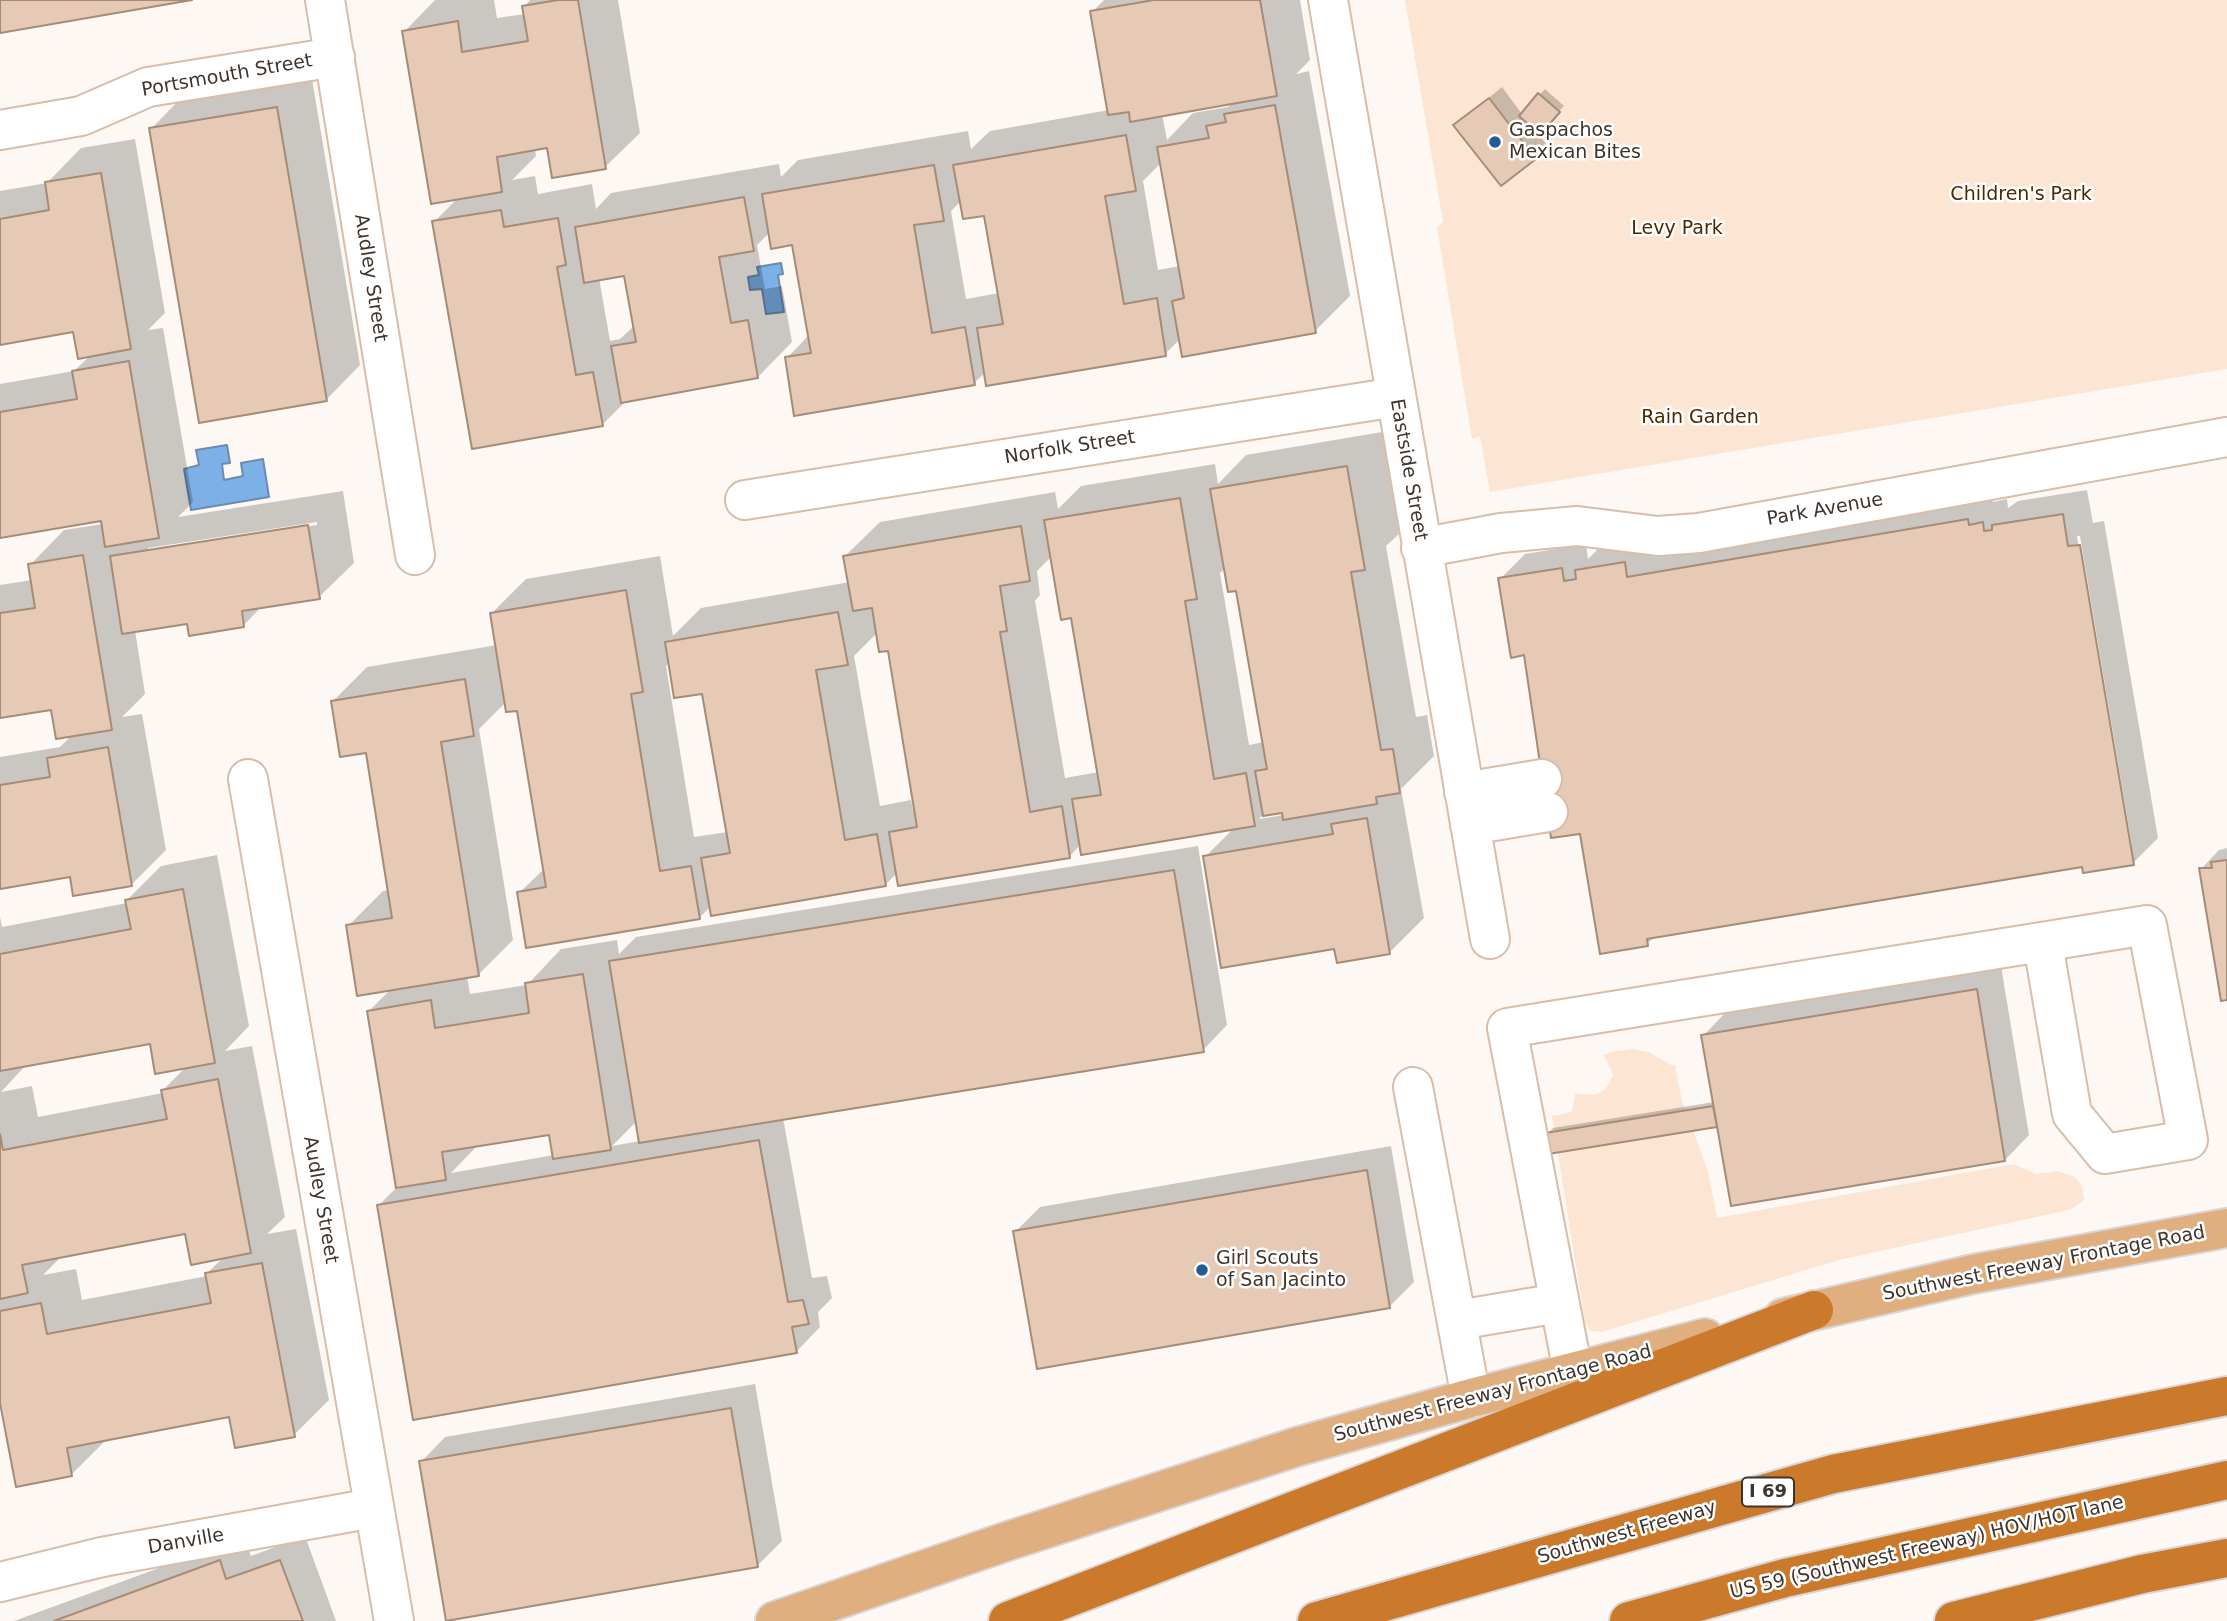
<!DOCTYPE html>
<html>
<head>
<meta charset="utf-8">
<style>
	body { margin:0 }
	canvas { display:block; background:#fdf8f3 }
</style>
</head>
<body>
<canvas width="2227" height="1621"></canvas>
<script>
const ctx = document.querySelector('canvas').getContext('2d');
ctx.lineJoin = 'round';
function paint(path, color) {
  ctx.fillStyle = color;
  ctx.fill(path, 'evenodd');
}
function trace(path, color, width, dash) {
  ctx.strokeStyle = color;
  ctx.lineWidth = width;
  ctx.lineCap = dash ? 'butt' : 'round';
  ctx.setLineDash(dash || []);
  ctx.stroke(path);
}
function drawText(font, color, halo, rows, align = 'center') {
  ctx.font = font + ' "DejaVu Sans",sans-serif';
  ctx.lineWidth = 5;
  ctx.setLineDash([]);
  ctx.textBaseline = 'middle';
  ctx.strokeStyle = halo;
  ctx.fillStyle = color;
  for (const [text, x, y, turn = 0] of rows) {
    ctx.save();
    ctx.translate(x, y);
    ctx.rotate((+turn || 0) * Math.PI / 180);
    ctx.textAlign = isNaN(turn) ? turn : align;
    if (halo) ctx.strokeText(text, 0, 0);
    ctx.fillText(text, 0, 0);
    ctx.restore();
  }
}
const green = new Path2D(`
	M 1405,0 L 2227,0 L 2227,369 L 1490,492 L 1480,436 L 1472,439 L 1437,227 L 1443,222 Z
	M 1633,1049 L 1649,1052 L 1671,1065 L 1675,1065 L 1682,1101 L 1708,1171 L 1717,1218 L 2014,1164 L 2036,1174 L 2058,1171 L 2075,1177 L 2082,1187 L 2084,1200 L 2073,1208 L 2064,1211 L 1839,1260 L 1602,1332 L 1591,1331 L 1585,1322 L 1552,1116 L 1572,1112 L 1575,1093 C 1596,1097 1604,1096 1613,1075 L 1604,1055 L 1616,1051 Z`);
const water = new Path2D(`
	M 781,263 L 783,274 L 778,275 L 784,312 L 766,314 L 762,289 L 750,290 L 748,277 L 759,275 L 757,267 Z
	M 227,445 L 230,463 L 222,464 L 224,480 L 243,476 L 241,463 L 263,459 L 269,497 L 191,510 L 184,469 L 199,465 L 196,450 Z`);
const shadow = new Path2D(`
	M 435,0 L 494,0 L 497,18 L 525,14 L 524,7 L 530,0 L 618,0 L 640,133 L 605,167 L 548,146 L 535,149 L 536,156 L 512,180 L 535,176 L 538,194 L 592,184 L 596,209 L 611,193 L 779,164 L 781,177 L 798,160 L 968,131 L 971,149 L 990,131 L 1109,110 L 1092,12 L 1104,0 L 1300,0 L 1310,60 L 1296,74 L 1309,71 L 1350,296 L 1315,331 L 1180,339 L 1165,354 L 986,372 L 974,383 L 787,358 L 809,335 L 794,243 L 770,232 L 757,245 L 765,289 L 782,286 L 792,342 L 758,377 L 627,400 L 602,425 L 434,222 L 458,198 L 404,32 ZM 1233,102 L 1228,107 L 1193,113 L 1167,140 L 1162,114 ZM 1161,163 L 1180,266 L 1158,270 L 1143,181 ZM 962,200 L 985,214 L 999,293 L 966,299 L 951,211 ZM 626,274 L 635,325 L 620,339 L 610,341 L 599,278 Z
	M 311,73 L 360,365 L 326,400 L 151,129 L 185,94 Z
	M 1502,87 L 1522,114 L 1545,89 L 1564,106 L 1538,134 L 1547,145 L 1501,184 L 1456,125 Z
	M 135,139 L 165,313 L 148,330 L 163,328 L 193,502 L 178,517 L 343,491 L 354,563 L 319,597 L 262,606 L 244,625 L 189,622 L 135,630 L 145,694 L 122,717 L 142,714 L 166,850 L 131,885 L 72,875 L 0,887 L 0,757 L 60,747 L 72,735 L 53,708 L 0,716 L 0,585 L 32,580 L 30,565 L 64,530 L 103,524 L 102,519 L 0,536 L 0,384 L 74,371 L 91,355 L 74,330 L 0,343 L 0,191 L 47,183 L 81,148 ZM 317,522 L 317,525 L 148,552 L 148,548 Z
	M 1382,432 L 1399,534 L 1386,546 L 1416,717 L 1427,715 L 1434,756 L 1401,789 L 1424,918 L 1389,953 L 1335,947 L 1205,857 L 1234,828 L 1081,844 L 1070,856 L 897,873 L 885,885 L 711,906 L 700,917 L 519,893 L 545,868 L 519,709 L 506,702 L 479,729 L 513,940 L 478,975 L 467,976 L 470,994 L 527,985 L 561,949 L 617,940 L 619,954 L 636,937 L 1198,846 L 1227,1025 L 1203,1050 L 783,1118 L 812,1278 L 827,1276 L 832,1298 L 818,1312 L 820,1327 L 796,1352 L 379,1205 L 397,1187 L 369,1011 L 391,989 L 348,926 L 383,891 L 389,890 L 367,751 L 333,701 L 367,667 L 497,645 L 492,613 L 526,579 L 660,556 L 673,636 L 701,608 L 850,582 L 845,556 L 880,522 L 1055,492 L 1058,509 L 1081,486 L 1215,464 L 1218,484 L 1246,455 ZM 1052,556 L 1073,616 L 1099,772 L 1065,778 L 1035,601 L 1040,595 L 1037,571 ZM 1225,568 L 1238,589 L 1264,742 L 1249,745 L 1220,573 ZM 877,633 L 889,649 L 916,807 L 913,810 L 911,800 L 880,806 L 854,656 ZM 670,662 L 704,692 L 728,832 L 694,837 L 666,666 ZM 1283,811 L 1284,815 L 1259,819 L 1264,814 ZM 637,1121 L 640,1141 L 612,1146 ZM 551,1133 L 554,1155 L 451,1173 L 479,1144 Z
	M 2087,490 L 2093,523 L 2104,521 L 2158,838 L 2133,863 L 2084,865 L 1655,936 L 1647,944 L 1582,832 L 1500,579 L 1525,554 L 1586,544 L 1588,559 L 1601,546 L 1992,495 L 1993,502 L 2007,499 L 2008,508 L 2018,501 ZM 2077,536 L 2080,536 L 2132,846 L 2129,846 Z
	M 2227,848 L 2227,999 L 2201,869 L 2219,850 Z
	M 217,855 L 249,1026 L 225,1051 L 252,1046 L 285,1217 L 267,1234 L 296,1229 L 329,1400 L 294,1435 L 230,1415 L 106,1440 L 71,1475 L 0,1394 L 0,1299 L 3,1296 L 0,1297 L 0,917 L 2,927 L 127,903 L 127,900 L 161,866 ZM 151,1042 L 187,1066 L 163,1090 L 163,1093 L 38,1117 L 32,1086 L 1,1092 L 26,1065 ZM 186,1232 L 224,1257 L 207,1273 L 207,1276 L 82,1300 L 76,1269 L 43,1275 L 61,1257 Z
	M 2001,966 L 2029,1135 L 2005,1160 L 1718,1123 L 1716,1126 L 1547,1134 L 1553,1128 L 1714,1102 L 1703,1036 L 1727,1011 Z
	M 1391,1146 L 1414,1282 L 1389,1307 L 1015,1232 L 1040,1207 Z
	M 755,1384 L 782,1541 L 757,1566 L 421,1462 L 445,1437 Z
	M 305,1536 L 336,1621 L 14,1621 L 244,1537 L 251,1556 Z`);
const building = new Path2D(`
	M 0,0 L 192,0 L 0,33 Z
	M 558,0 L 578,0 L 606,169 L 552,178 L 547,148 L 497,157 L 502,192 L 431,204 L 402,31 L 458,21 L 462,52 L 528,41 L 522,6 Z
	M 1154,0 L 1260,0 L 1277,96 L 1130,122 L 1129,112 L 1108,115 L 1090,11 Z
	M 1538,93 L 1560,112 L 1540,135 L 1519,116 Z
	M 1489,98 L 1536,159 L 1501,186 L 1453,125 Z
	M 1275,105 L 1316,333 L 1182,357 L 1172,301 L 1184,298 L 1157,147 L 1209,138 L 1206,126 L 1226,122 L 1224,114 Z
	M 277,107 L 327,401 L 199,423 L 149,128 Z
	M 1126,135 L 1136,191 L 1105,196 L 1124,304 L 1157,298 L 1166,356 L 986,386 L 977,328 L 1003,324 L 984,216 L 963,219 L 953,165 Z
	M 934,165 L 944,221 L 914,225 L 932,333 L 965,327 L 975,385 L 794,416 L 785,357 L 811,353 L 792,245 L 771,249 L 762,194 Z
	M 101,173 L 131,349 L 78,359 L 73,332 L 0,345 L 0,219 L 49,210 L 45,182 Z
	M 744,197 L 754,251 L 719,257 L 731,323 L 748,320 L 758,378 L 621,403 L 611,346 L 636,342 L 624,276 L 584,283 L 575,227 Z
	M 501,210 L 504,227 L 558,218 L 566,265 L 557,267 L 576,375 L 593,372 L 603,426 L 472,449 L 432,221 Z
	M 129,361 L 159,538 L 105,547 L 101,521 L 0,538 L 0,412 L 77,399 L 72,371 Z
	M 1347,466 L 1365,570 L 1351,572 L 1381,750 L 1393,749 L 1400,793 L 1376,797 L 1377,804 L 1283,820 L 1282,813 L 1263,816 L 1255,771 L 1267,769 L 1236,591 L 1228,592 L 1210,489 Z
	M 1180,498 L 1197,599 L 1185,601 L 1214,779 L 1246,773 L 1255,826 L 1081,855 L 1072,799 L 1101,795 L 1071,618 L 1061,620 L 1044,520 Z
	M 2063,514 L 2068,546 L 2080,545 L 2134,865 L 2083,873 L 2082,867 L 1647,939 L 1648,946 L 1600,954 L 1580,834 L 1551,838 L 1524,655 L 1511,658 L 1498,578 L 1562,568 L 1564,581 L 1576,579 L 1575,570 L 1625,562 L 1627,577 L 1968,519 L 1969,525 L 1983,522 L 1984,531 L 1992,530 L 1992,525 Z
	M 308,525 L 320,599 L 242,611 L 244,627 L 189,636 L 187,624 L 122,634 L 110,556 Z
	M 1021,526 L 1030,581 L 1000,586 L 1007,631 L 1000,632 L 1030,812 L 1062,806 L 1070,858 L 898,886 L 889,832 L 917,827 L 888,651 L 879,652 L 872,608 L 853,611 L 843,556 Z
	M 83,555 L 112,730 L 56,739 L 51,710 L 0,718 L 0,613 L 35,608 L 28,564 Z
	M 626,590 L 643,692 L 631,694 L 660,871 L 691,866 L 700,919 L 526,948 L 517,892 L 546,887 L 517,711 L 506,712 L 490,613 Z
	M 838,612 L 848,665 L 816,670 L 845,840 L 877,834 L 886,886 L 711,916 L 701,858 L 730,853 L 702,694 L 674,698 L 665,642 Z
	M 465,679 L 474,736 L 441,742 L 479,976 L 357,996 L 346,925 L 392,918 L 366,753 L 340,757 L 331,701 Z
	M 108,747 L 132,886 L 73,896 L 70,877 L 0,889 L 0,785 L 50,777 L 47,758 Z
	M 1367,818 L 1390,954 L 1337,963 L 1334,949 L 1221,968 L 1203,856 L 1333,834 L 1331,824 Z
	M 2227,860 L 2227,1000 L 2221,1001 L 2199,868 L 2212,868 L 2211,862 Z
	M 1174,870 L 1204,1052 L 639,1143 L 609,961 Z
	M 183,889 L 215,1063 L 155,1074 L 150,1044 L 0,1071 L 0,954 L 131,929 L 125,900 Z
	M 583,974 L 611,1150 L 553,1159 L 549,1135 L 442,1152 L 446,1180 L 396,1188 L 367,1011 L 431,1000 L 435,1028 L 529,1013 L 525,983 Z
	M 1977,989 L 2005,1161 L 1731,1206 L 1701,1035 Z
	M 218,1079 L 251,1253 L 191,1265 L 185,1234 L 22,1265 L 28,1293 L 0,1299 L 0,1134 L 3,1150 L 167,1119 L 161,1090 Z
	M 1713,1106 L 1717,1127 L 1548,1154 L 1545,1133 Z
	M 759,1140 L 788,1302 L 803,1300 L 809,1324 L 792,1327 L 797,1353 L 413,1420 L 377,1205 Z
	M 1367,1170 L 1390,1308 L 1037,1369 L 1013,1231 Z
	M 262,1263 L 295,1437 L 235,1448 L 229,1417 L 67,1448 L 72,1476 L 16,1487 L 0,1403 L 0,1311 L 41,1303 L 47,1334 L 211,1303 L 205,1273 Z
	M 731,1408 L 758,1567 L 446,1621 L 419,1461 Z
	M 220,1560 L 226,1579 L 280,1560 L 303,1621 L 54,1621 Z`);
const minor = new Path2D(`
	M 325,0 L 415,555
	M 1328,0 L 1490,939
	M 0,130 L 81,116 L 148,87 L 335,57
	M 745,500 L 1396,397
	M 1421,548 L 1501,533 L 1577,526 L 1658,536 L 1699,533 L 2227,437
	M 248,779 L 394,1621
	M 1464,792 L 1542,779
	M 1470,825 L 1548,812
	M 1413,1087 L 1471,1398
	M 1458,1320 L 1559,1303
	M 1573,1372 L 1507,1028 L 2147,925 L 2188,1140 L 2105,1154 L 2072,1114 L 2043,944
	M 0,1582 L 102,1557 L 373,1508`);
const major = new Path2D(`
	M 1783,1318 L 1973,1274 L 2227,1228
	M 775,1621 L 1005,1542 L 1296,1447 L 1471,1398 L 1705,1338`);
const highway = new Path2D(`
	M 1008,1621 L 1814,1310
	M 1317,1621 L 1833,1474 L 2227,1396
	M 1629,1621 L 1785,1578 L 2227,1480
	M 1954,1621 L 2142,1574 L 2227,1558`);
const markers = [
	[1495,142,7,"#265c94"],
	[1202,1270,7,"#265c94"]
];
const shields = [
	[1768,1492,52]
];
const shieldNames = [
	["I 69",1768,1492]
];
const streetNames = [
	["Portsmouth Street",227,76,-10],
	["Audley Street",370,278,81],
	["Norfolk Street",1070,448,-9],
	["Eastside Street",1408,470,80],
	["Park Avenue",1825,510,-10],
	["Audley Street",320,1200,80],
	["Southwest Freeway Frontage Road",2044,1264,-11],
	["Southwest Freeway Frontage Road",1493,1394,-15],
	["Southwest Freeway",1627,1533,-16],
	["Danville",186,1542,-10],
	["US 59 (Southwest Freeway) HOV/HOT lane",1927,1548,-13]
];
const poiNames = [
	["Gaspachos",1509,131],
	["Mexican Bites",1509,153],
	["Girl Scouts",1216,1259],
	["of San Jacinto",1216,1281]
];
const parkNames = [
	["Children's Park",2021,195],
	["Levy Park",1677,229],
	["Rain Garden",1700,418]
];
paint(green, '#fce5d3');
paint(water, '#7eb0e8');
trace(water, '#6b8baf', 2);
paint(shadow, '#0003');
paint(building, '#e6cab5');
trace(building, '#a68c78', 2);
trace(minor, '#d9bda8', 42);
trace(major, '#d9d6d5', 42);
trace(highway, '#d9d6d5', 42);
trace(minor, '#fff', 38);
trace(major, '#e0af80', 38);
trace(highway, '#cb7a2b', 38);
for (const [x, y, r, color] of markers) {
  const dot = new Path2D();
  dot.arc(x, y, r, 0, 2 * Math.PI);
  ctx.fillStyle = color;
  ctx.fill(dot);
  trace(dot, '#fff', 2.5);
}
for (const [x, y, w] of shields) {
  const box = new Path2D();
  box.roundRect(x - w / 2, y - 14.5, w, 29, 5);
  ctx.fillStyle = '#fff';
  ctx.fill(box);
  trace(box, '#3f342b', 2);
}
drawText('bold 18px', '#3f342b', null, shieldNames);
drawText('19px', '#3f342b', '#fff', streetNames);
drawText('19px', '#3f342b', '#fff', poiNames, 'left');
drawText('19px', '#4e2800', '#fff', parkNames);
</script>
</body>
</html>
